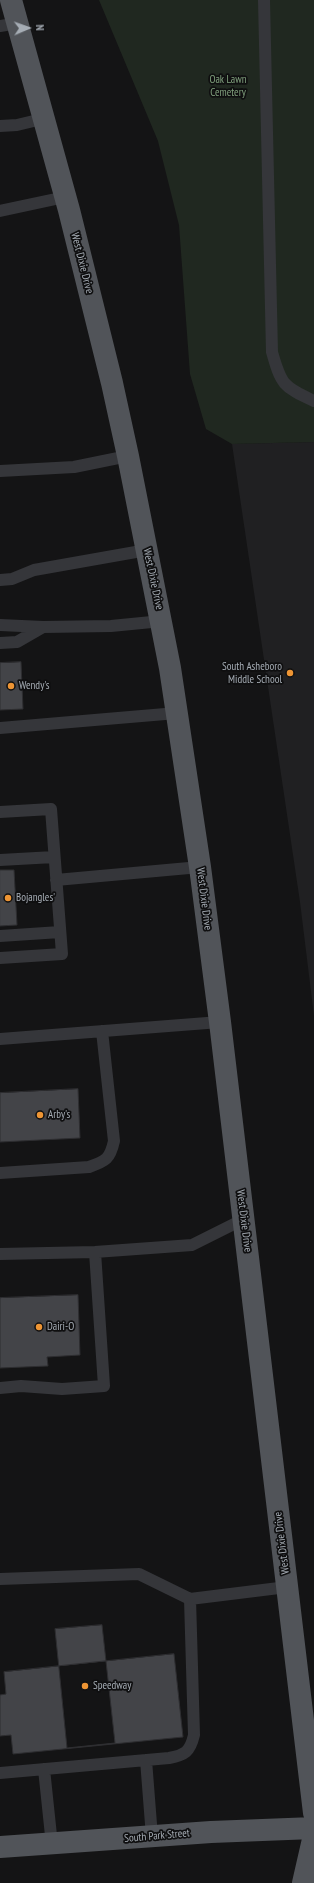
<!DOCTYPE html>
<html>
<head>
<meta charset="utf-8">
<style>
	body { margin:0 }
	#map { position:relative; width:314px; height:1883px; overflow:hidden; background:#141415; font-family:"PT Sans Narrow",sans-serif }
	canvas { display:block }
	.north { position:absolute; left:8px; top:8px; width:40px; height:40px; -webkit-text-stroke:3px #0f0f10; paint-order:stroke; rotate:88deg; font-size:11px; font-weight:700; line-height:16px; text-align:center; color:#a6adb5 }
	.north::after { content:''; display:block; margin:auto; width:14px; height:18px; background:#a6adb5; clip-path:polygon(50% 0,100% 100%,50% 72%,0 100%) }
</style>
</head>
<body>
<div id="map">
<canvas width="314" height="1883"></canvas>
<div class="north">N</div>
</div>
<script>
const ctx = document.querySelector('canvas').getContext('2d');
ctx.lineJoin = 'round';
function paint(path, color) {
  ctx.fillStyle = color;
  ctx.fill(path, 'evenodd');
}
function trace(path, color, width, dash) {
  ctx.strokeStyle = color;
  ctx.lineWidth = width;
  ctx.lineCap = dash ? 'butt' : 'round';
  ctx.setLineDash(dash || []);
  ctx.stroke(path);
}
function drawText(font, color, halo, rows, align = 'center') {
  ctx.font = font + ' "PT Sans Narrow",sans-serif';
  ctx.lineWidth = 3.5;
  ctx.setLineDash([]);
  ctx.textBaseline = 'middle';
  ctx.strokeStyle = halo;
  ctx.fillStyle = color;
  for (const [text, x, y, turn = 0] of rows) {
    ctx.save();
    ctx.translate(x, y);
    ctx.rotate((+turn || 0) * Math.PI / 180);
    ctx.textAlign = isNaN(turn) ? turn : align;
    if (halo) ctx.strokeText(text, 0, 0);
    ctx.fillText(text, 0, 0);
    ctx.restore();
  }
}
const built = new Path2D(`
	M 314,442 L 314,1016 L 300,902 L 232,444 Z`);
const green = new Path2D(`
	M 99,0 L 314,0 L 314,442 L 232,444 L 206,429 L 190,374 L 179,225 L 158,141 Z`);
const building = new Path2D(`
	M 21,662 L 23,709 L 0,710 L 0,663 Z
	M 0,870 L 14,870 L 17,925 L 0,926 Z
	M 78,1089 L 80,1138 L 0,1142 L 0,1093 Z
	M 78,1295 L 80,1355 L 47,1357 L 48,1366 L 0,1368 L 0,1298 Z
	M 102,1625 L 115,1743 L 67,1748 L 55,1629 Z
	M 174,1654 L 183,1737 L 13,1754 L 11,1735 L 0,1736 L 0,1695 L 6,1694 L 4,1672 Z`);
const service = new Path2D(`
	M 264,0 L 272,352 C 281,384 283,387 314,401
	M 0,26 L 18,23
	M 0,126 L 17,125 L 42,119
	M 0,211 L 65,197
	M 0,471 L 74,467 L 128,456
	M 0,580 L 12,579 L 34,570 L 147,550
	M 0,625 L 43,627 L 111,626 L 162,621
	M 0,643 L 17,642 L 43,627
	M 0,728 L 177,713
	M 0,812 L 51,809 L 62,954 L 0,958
	M 0,860 L 54,857
	M 56,880 L 200,867
	M 0,936 L 60,932
	M 0,1039 L 220,1022
	M 0,1173 L 89,1167 C 106,1161 110,1159 114,1141 L 102,1031
	M 0,1254 L 95,1252 L 192,1245 L 244,1219
	M 0,1388 L 21,1386 L 62,1389 L 104,1386 L 95,1252
	M 0,1579 L 139,1574 L 190,1599 L 287,1587
	M 146,1760 L 152,1837
	M 44,1769 L 52,1845
	M 0,1773 L 169,1758 C 185,1755 190,1752 194,1735 L 190,1599`);
const primary = new Path2D(`
	M 11,0 L 69,210 L 112,383 L 128,456 L 170,668 L 200,867 L 220,1022 L 314,1813
	M 0,1847 L 211,1832 L 314,1828
	M 303,1883 L 314,1835`);
const markers = [
	[290,673,4,"#ee9534"],
	[11,686,4,"#ee9534"],
	[8,898,4,"#ee9534"],
	[40,1115,4,"#ee9534"],
	[39,1327,4,"#ee9534"],
	[85,1686,4,"#ee9534"]
];
const parkNames = [
	["Oak Lawn",228,80],
	["Cemetery",228,93]
];
const streetNames = [
	["West Dixie Drive",82,263,76],
	["West Dixie Drive",153,579,78],
	["West Dixie Drive",204,899,83],
	["West Dixie Drive",244,1221,83],
	["West Dixie Drive",282,1543,-97],
	["South Park Street",157,1836,-5]
];
const poiNames = [
	["South Asheboro",282,667,"right"],
	["Middle School",282,680,"right"],
	["Wendy's",19,686],
	["Bojangles'",16,898],
	["Arby's",48,1115],
	["Dairi-O",47,1327],
	["Speedway",93,1686]
];
paint(built, '#202022');
paint(green, '#202820');
paint(building, '#434448');
trace(building, '#2e2e31', 1);
trace(service, '#35363a', 12);
trace(primary, '#515459', 22);
for (const [x, y, r, color] of markers) {
  const dot = new Path2D();
  dot.arc(x, y, r, 0, 2 * Math.PI);
  ctx.fillStyle = color;
  ctx.fill(dot);
  trace(dot, '#0f0f10', 1.5);
}
drawText('11px', '#80a07d', '#0f0f10', parkNames);
drawText('11px', '#a6adb5', '#0f0f10', streetNames);
drawText('11px', '#a6adb5', '#0f0f10', poiNames, 'left');
</script>
</body>
</html>
